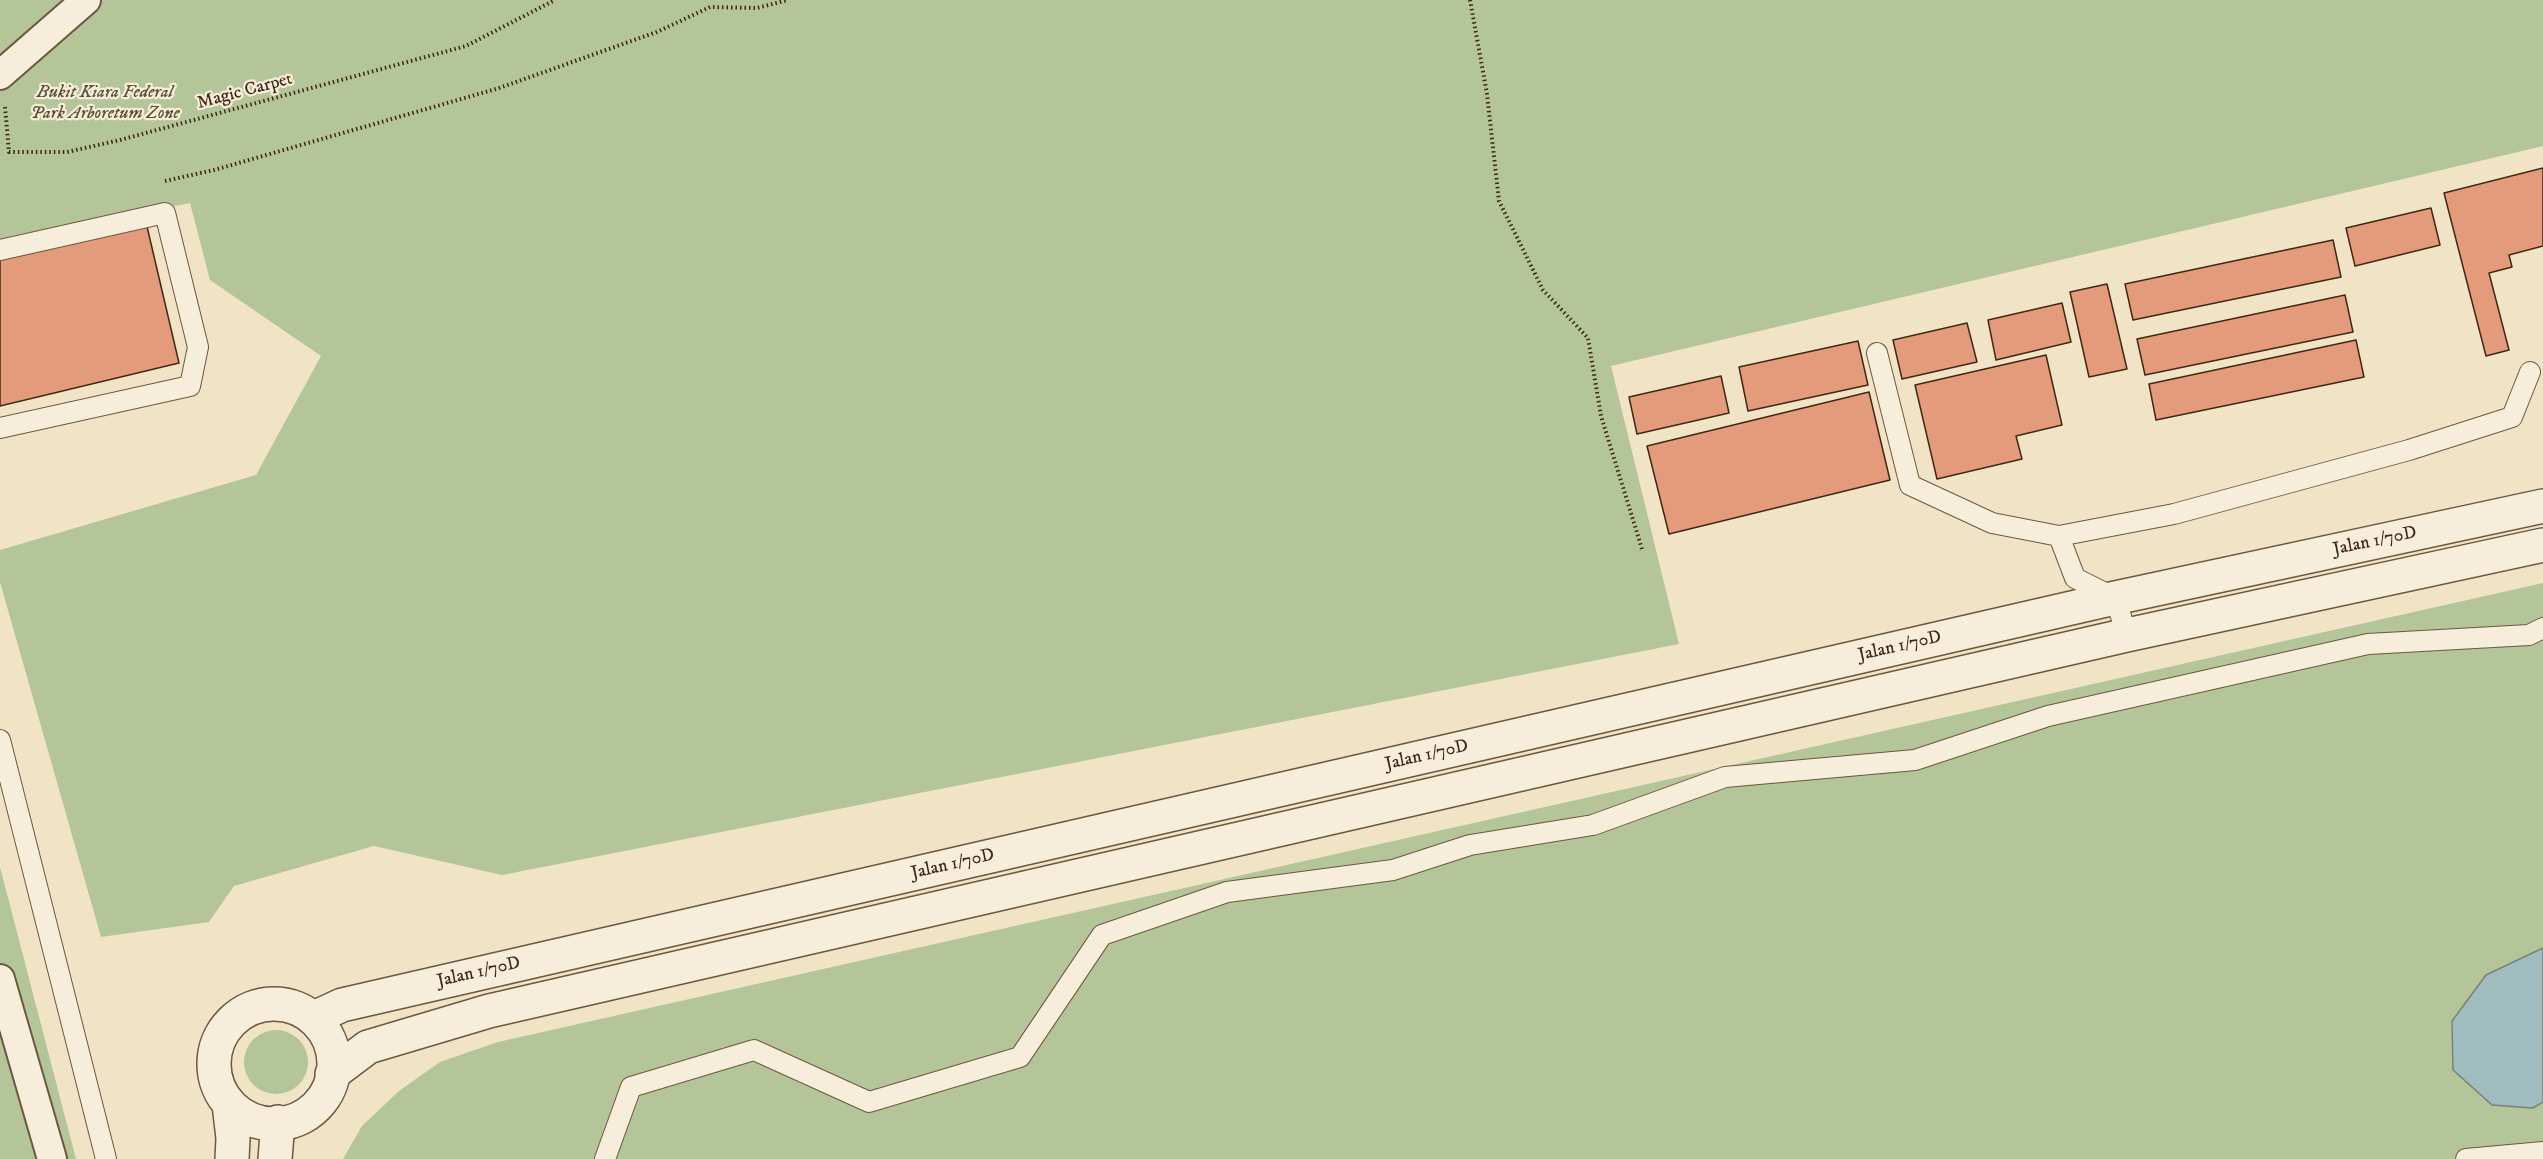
<!DOCTYPE html>
<html>
<head>
<meta charset="utf-8">
<style>
	body { margin:0 }
	canvas { display:block; background:#f1e3c6 }
</style>
</head>
<body>
<canvas width="2543" height="1159"></canvas>
<script>
const ctx = document.querySelector('canvas').getContext('2d');
ctx.lineJoin = 'round';
function paint(path, color) {
  ctx.fillStyle = color;
  ctx.fill(path, 'evenodd');
}
function trace(path, color, width, dash) {
  ctx.strokeStyle = color;
  ctx.lineWidth = width;
  ctx.lineCap = dash ? 'butt' : 'round';
  ctx.setLineDash(dash || []);
  ctx.stroke(path);
}
function drawText(font, color, halo, rows, align = 'center') {
  ctx.font = font + ' "IM FELL DW Pica",serif';
  ctx.lineWidth = 4.5;
  ctx.setLineDash([]);
  ctx.textBaseline = 'middle';
  ctx.strokeStyle = halo;
  ctx.fillStyle = color;
  for (const [text, x, y, turn = 0] of rows) {
    ctx.save();
    ctx.translate(x, y);
    ctx.rotate((+turn || 0) * Math.PI / 180);
    ctx.textAlign = isNaN(turn) ? turn : align;
    if (halo) ctx.strokeText(text, 0, 0);
    ctx.fillText(text, 0, 0);
    ctx.restore();
  }
}
const green = new Path2D(`
	M 0,0 L 2543,0 L 2543,146 L 1611,366 L 1679,644 L 502,875 L 374,846 L 234,886 L 209,922 L 101,937 L 0,582 L 0,550 L 256,475 L 321,356 L 210,280 L 190,203 L 0,241 Z
	M 2543,583 L 2543,1159 L 343,1159 L 362,1126 L 399,1091 L 440,1062 L 498,1042 Z
	M 0,867 L 76,1159 L 0,1159 Z
	M244 1062a32 32 0 1 1 64 0a32 32 0 1 1-64 0Z`);
const water = new Path2D(`
	M 2543,948 L 2543,1102 L 2533,1108 L 2492,1105 L 2453,1070 L 2452,1021 L 2486,975 Z`);
const building = new Path2D(`
	M 2543,168 L 2543,246 L 2509,255 L 2512,267 L 2489,273 L 2509,350 L 2486,356 L 2444,193 Z
	M 2431,208 L 2440,245 L 2355,266 L 2346,228 Z
	M 145,218 L 179,363 L 0,406 L 0,253 Z
	M 2333,240 L 2341,277 L 2133,320 L 2125,284 Z
	M 2107,284 L 2127,369 L 2089,377 L 2070,292 Z
	M 2345,295 L 2353,332 L 2145,375 L 2137,339 Z
	M 2062,303 L 2071,342 L 1996,360 L 1988,320 Z
	M 1967,323 L 1977,362 L 1902,379 L 1893,340 Z
	M 2356,340 L 2364,377 L 2156,420 L 2149,384 Z
	M 1858,341 L 1868,385 L 1748,411 L 1739,367 Z
	M 2046,355 L 2062,425 L 2016,436 L 2022,459 L 1937,479 L 1915,385 Z
	M 1721,376 L 1729,413 L 1637,434 L 1629,397 Z
	M 1869,392 L 1890,480 L 1669,534 L 1647,446 Z`);
const path = new Path2D(`
	M 1470,0 L 1487,94 L 1499,201 L 1543,290 L 1588,338 L 1601,416 L 1642,549
	M 5,107 L 9,152 L 67,152 L 120,140 L 466,46 L 555,0
	M 165,181 L 214,170 L 496,89 L 657,32 L 710,7 L 757,8 L 788,0`);
const service = new Path2D(`
	M 0,250 L 165,213 L 198,347 L 190,386 L 0,428
	M 1877,353 L 1910,485 L 1992,523 L 2059,536 L 2174,514 L 2409,450 L 2512,417 L 2530,372
	M 2059,536 L 2075,578 L 2115,598 L 2127,635
	M 0,740 L 106,1159
	M 605,1159 L 631,1087 L 754,1050 L 869,1102 L 1020,1057 L 1102,935 L 1227,892 L 1393,870 L 1470,845 L 1593,825 L 1725,777 L 1915,760 L 2048,716 L 2368,644 L 2529,635 L 2543,628
	M 2466,1159 L 2543,1152`);
const pedestrian = new Path2D(`
	M 0,75 L 86,0
	M 0,979 L 52,1159`);
const minor = new Path2D(`
	M214 1064a60 60 0 1 1 120 0a60 60 0 1 1-120 0Z
	M 314,1018 L 342,1005 L 2115,598 L 2543,506
	M 332,1074 L 368,1047 L 489,1011 L 2127,635 L 2543,545
	M 229,1104 L 233,1138 L 232,1159
	M 275,1159 L 278,1122`);
const streetNames = [
	["Magic Carpet",245,92,-15],
	["Jalan 1/70D",2375,542,-12],
	["Jalan 1/70D",1900,647,-13],
	["Jalan 1/70D",1427,756,-13],
	["Jalan 1/70D",953,865,-13],
	["Jalan 1/70D",479,973,-13]
];
const parkNames = [
	["Bukit Kiara Federal",105,93],
	["Park Arboretum Zone",105,114]
];
paint(green, '#b4c599');
paint(water, '#9fbcbf');
trace(water, '#79817b', 1.5);
paint(building, '#e39b7c');
trace(building, '#402914', 1.5);
trace(service, '#6c5840', 22);
trace(pedestrian, '#6c5840', 32);
trace(minor, '#6c5840', 36);
trace(path, '#402914', 4, [1.5, 3]);
trace(service, '#f6edda', 20);
trace(pedestrian, '#f6edda', 28);
trace(minor, '#f6edda', 33);
drawText('18px', '#402914', '#f6edda', streetNames);
drawText('italic 18px', '#5d5035', '#f6edda', parkNames);
</script>
</body>
</html>
